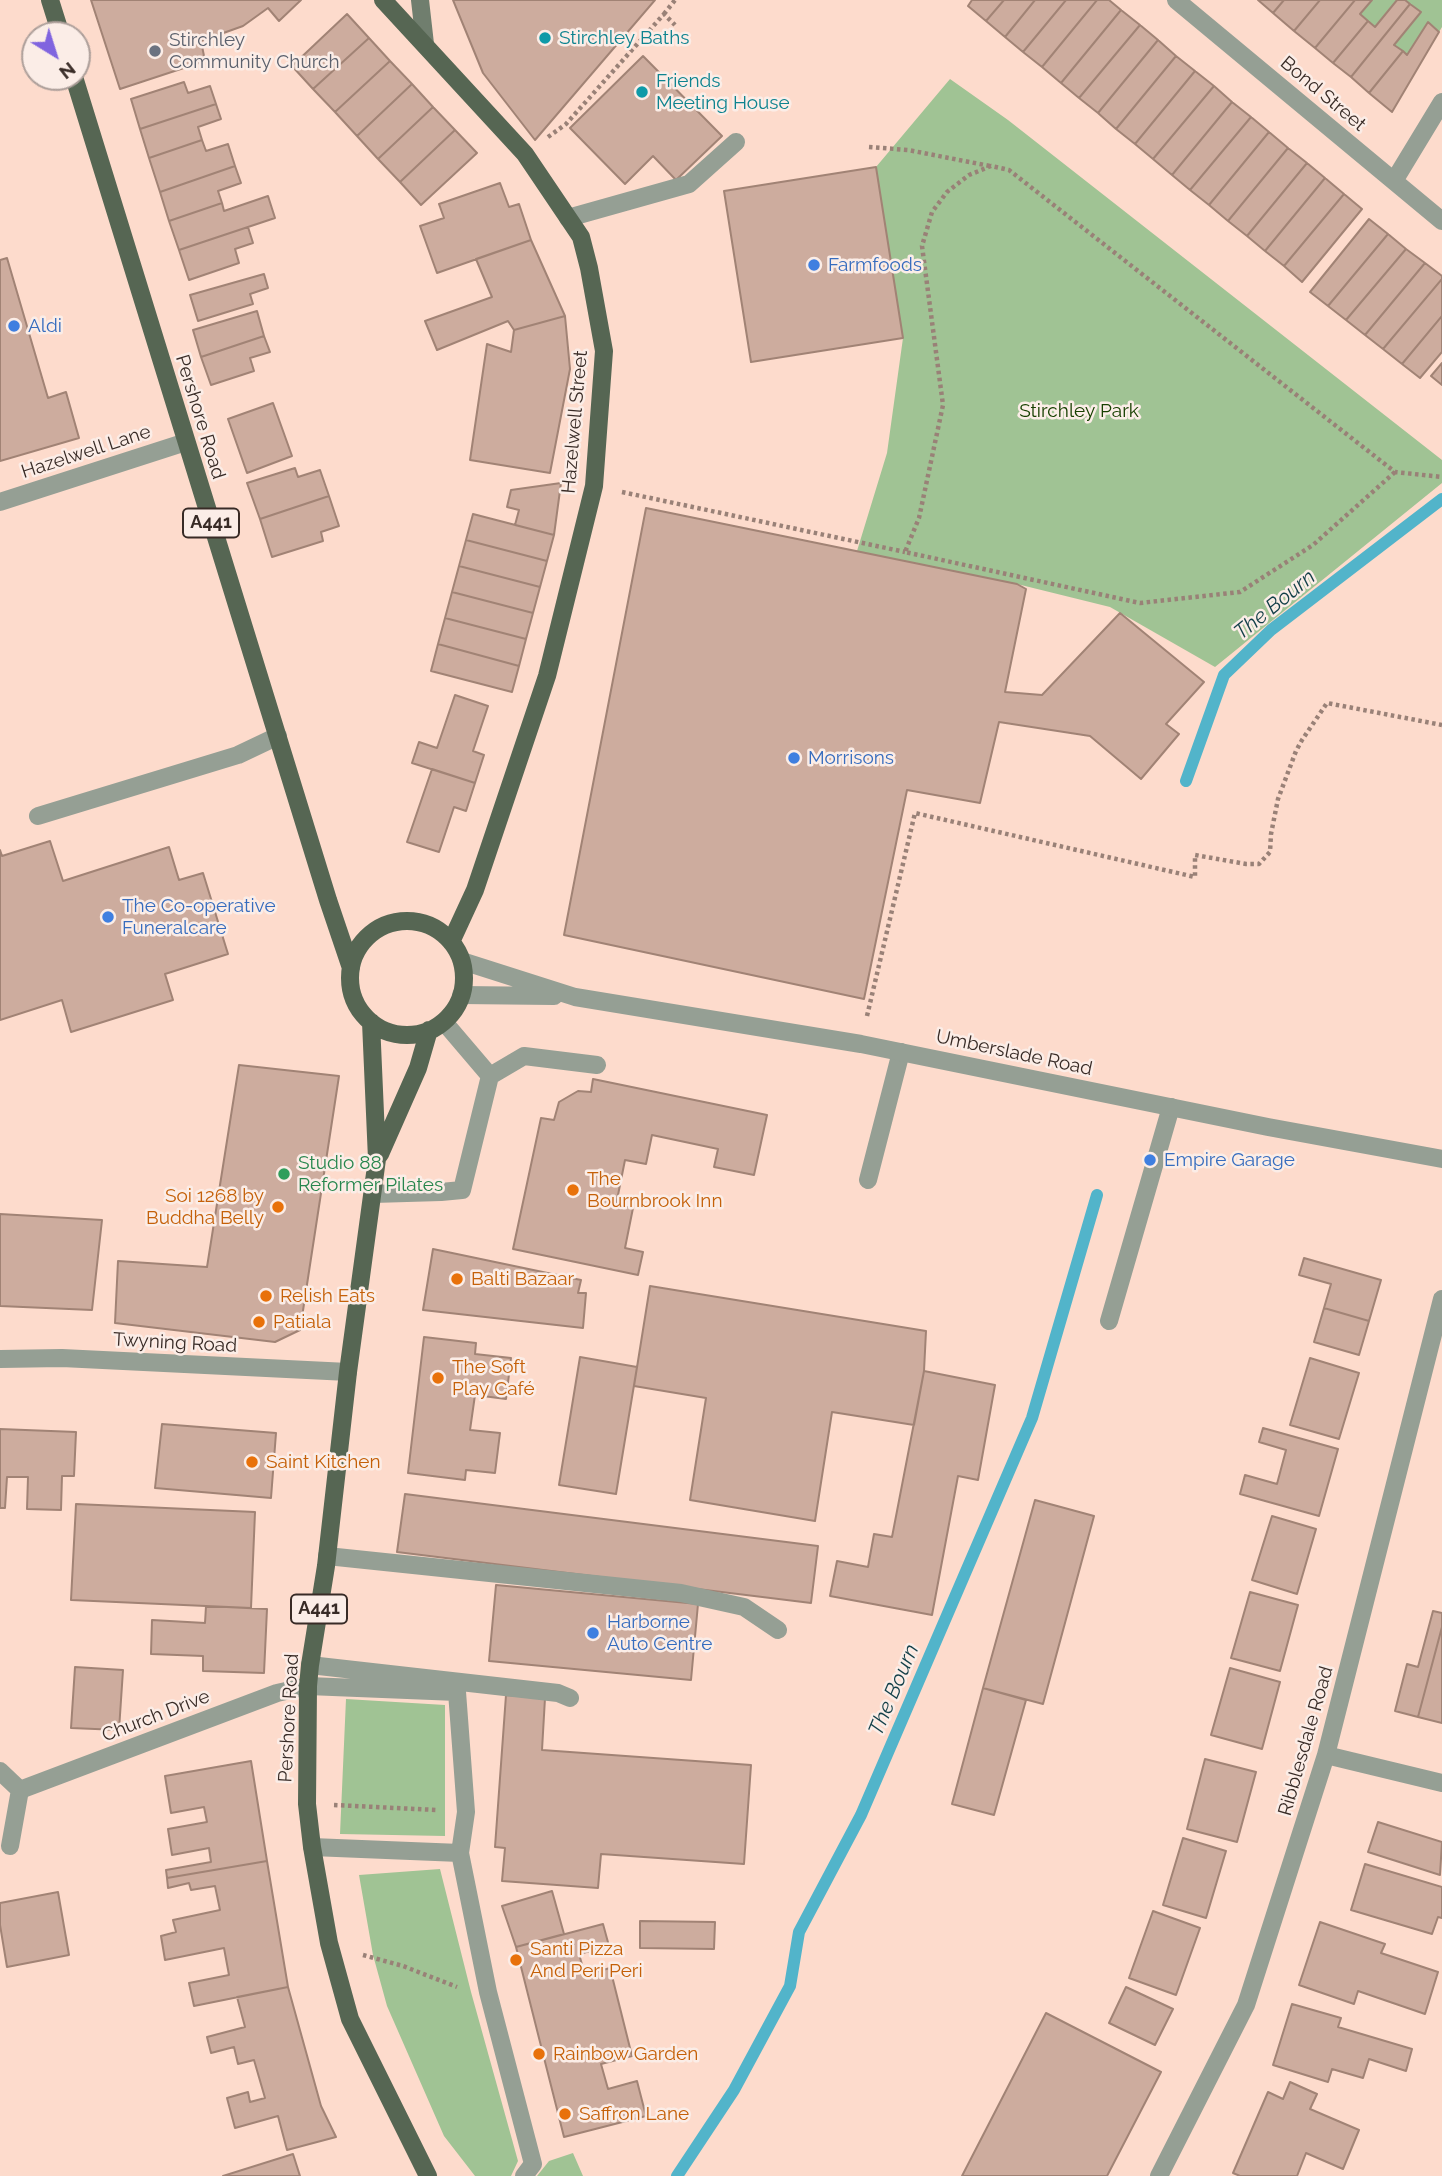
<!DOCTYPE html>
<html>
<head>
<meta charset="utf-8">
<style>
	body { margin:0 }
	#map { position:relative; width:1442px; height:2176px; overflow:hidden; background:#fddbcc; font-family:Raleway,sans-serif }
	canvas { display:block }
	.north { position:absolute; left:21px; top:21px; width:70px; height:70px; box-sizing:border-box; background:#fbede7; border:2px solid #ad9f9a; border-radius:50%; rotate:142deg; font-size:19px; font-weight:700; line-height:28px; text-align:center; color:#382b26 }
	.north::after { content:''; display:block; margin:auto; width:24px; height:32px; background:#8064df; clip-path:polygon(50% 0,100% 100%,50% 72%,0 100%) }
</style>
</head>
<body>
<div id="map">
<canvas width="1442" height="2176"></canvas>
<div class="north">N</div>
</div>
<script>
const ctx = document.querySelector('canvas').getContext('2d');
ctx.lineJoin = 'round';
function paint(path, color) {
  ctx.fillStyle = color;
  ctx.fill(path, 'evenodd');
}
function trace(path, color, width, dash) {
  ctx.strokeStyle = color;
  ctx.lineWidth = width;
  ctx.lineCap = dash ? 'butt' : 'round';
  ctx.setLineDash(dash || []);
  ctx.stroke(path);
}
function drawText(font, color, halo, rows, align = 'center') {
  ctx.font = font + ' Raleway,sans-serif';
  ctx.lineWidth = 5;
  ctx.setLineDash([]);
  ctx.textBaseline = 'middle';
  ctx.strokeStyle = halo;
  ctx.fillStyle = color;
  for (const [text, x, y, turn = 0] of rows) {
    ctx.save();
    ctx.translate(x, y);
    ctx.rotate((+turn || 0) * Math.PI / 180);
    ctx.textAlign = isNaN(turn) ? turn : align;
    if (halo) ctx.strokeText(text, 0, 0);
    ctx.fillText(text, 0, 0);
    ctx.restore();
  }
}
const green = new Path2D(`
	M 1372,0 L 1397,0 L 1375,27 L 1360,14 Z
	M 1405,0 L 1442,0 L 1442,27 L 1439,32 L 1429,23 L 1407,55 L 1394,45 L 1420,12 Z
	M 950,79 L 1008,120 L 1442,460 L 1442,483 L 1215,667 L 1110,607 L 1017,584 L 857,551 L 887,453 L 903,338 L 876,167 Z
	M 346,1699 L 445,1705 L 445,1836 L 340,1834 Z
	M 440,1869 L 471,1992 L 518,2161 L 511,2176 L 475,2176 L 444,2136 L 387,2006 L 373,1955 L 359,1875 Z
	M 573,2153 L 583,2176 L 537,2176 L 549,2161 Z`);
const stream = new Path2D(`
	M 1186,781 L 1224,675 L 1271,630 L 1442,499
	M 677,2176 L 734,2090 L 790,1986 L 799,1932 L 861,1815 L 1032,1418 L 1097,1195`);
const building = new Path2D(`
	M 91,0 L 301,0 L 279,21 L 268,8 L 243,26 L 201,41 L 205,61 L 120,89 Z
	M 453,0 L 655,0 L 535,140 L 483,73 Z
	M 972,0 L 1004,0 L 986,21 L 968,6 Z
	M 1004,0 L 1035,0 L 1005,37 L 986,21 Z
	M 1035,0 L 1066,0 L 1023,52 L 1005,37 Z
	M 1066,0 L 1097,0 L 1042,67 L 1023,52 Z
	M 1097,0 L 1109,0 L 1121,10 L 1061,83 L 1042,67 Z
	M 1258,0 L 1284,0 L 1273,13 Z
	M 1284,0 L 1320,0 L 1294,31 L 1273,13 Z
	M 1320,0 L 1355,0 L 1315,48 L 1294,31 Z
	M 1355,0 L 1372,0 L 1360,14 L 1368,21 L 1333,63 L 1315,48 Z
	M 1397,0 L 1405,0 L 1410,4 L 1351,77 L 1333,63 L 1368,21 L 1375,27 Z
	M 1410,4 L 1421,12 L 1394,45 L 1403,51 L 1369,93 L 1351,77 Z
	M 1121,10 L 1140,25 L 1079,98 L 1061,83 Z
	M 347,14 L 369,38 L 313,89 L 292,66 Z
	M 1428,22 L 1439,32 L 1392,112 L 1369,93 L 1403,51 L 1407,55 Z
	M 1140,25 L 1158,40 L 1098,113 L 1079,98 Z
	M 369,38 L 390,61 L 335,112 L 313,89 Z
	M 1158,40 L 1176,56 L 1116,129 L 1098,113 Z
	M 643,56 L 722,136 L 676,180 L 653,156 L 625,184 L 570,128 Z
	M 1176,56 L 1195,71 L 1135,144 L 1116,129 Z
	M 390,61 L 412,84 L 357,136 L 335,112 Z
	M 1195,71 L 1214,86 L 1153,159 L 1135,144 Z
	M 184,82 L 188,93 L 210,86 L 216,104 L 140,129 L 131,99 Z
	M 412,84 L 433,107 L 378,159 L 357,136 Z
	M 1214,86 L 1232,102 L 1172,175 L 1153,159 Z
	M 1232,102 L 1251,117 L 1190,190 L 1172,175 Z
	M 216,104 L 221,119 L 198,127 L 202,140 L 149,158 L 140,129 Z
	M 433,107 L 455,130 L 400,182 L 378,159 Z
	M 1251,117 L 1269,132 L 1209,205 L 1190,190 Z
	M 455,130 L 477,153 L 421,205 L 400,182 Z
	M 1269,132 L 1288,148 L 1228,221 L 1209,205 Z
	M 202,140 L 206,151 L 228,144 L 235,166 L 160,192 L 149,158 Z
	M 1288,148 L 1307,163 L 1247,236 L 1228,221 Z
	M 1307,163 L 1325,178 L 1265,251 L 1247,236 Z
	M 235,166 L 241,183 L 218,191 L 222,203 L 169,221 L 160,192 Z
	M 876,167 L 903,338 L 751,362 L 724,191 Z
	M 1325,178 L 1344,194 L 1284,266 L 1265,251 Z
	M 500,183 L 509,207 L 519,204 L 531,240 L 437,273 L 420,226 L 444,218 L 439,204 Z
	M 1344,194 L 1362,209 L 1302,282 L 1284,266 Z
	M 268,196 L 275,218 L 179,250 L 169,221 L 222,203 L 224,211 Z
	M 1369,219 L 1388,234 L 1328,306 L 1310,292 Z
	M 248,227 L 253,243 L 235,249 L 239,263 L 189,280 L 179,250 Z
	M 1388,234 L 1406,249 L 1346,320 L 1328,306 Z
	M 531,240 L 565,316 L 514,330 L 508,321 L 437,350 L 425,321 L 492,297 L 476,259 Z
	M 1406,249 L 1425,263 L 1365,335 L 1346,320 Z
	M 7,258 L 48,398 L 66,392 L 79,438 L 0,461 L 0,260 Z
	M 1425,263 L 1442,276 L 1442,279 L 1383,349 L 1365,335 Z
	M 264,274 L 268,288 L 250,294 L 253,304 L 198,321 L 190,295 Z
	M 1442,279 L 1442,316 L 1402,364 L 1383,349 Z
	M 257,311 L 264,336 L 201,357 L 193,330 Z
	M 565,316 L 570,369 L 550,473 L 470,460 L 487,344 L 511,352 L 514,330 Z
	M 1442,316 L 1442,352 L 1420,378 L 1402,364 Z
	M 264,336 L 270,352 L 250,358 L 254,371 L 211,385 L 201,357 Z
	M 1442,363 L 1442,385 L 1431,376 Z
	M 273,403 L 292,456 L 247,473 L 228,419 Z
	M 295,468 L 298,477 L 320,470 L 329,496 L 260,519 L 247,483 Z
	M 561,483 L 554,535 L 515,525 L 519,510 L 507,507 L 511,490 Z
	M 329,496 L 339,526 L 321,532 L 323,541 L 272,557 L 260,519 Z
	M 646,508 L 1017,584 L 1026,589 L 1005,692 L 1042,695 L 1120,613 L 1204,682 L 1166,724 L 1179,734 L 1141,779 L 1090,736 L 999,722 L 980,803 L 907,790 L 864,999 L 564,935 Z
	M 473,514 L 554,535 L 547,561 L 466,540 Z
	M 466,540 L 547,561 L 540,587 L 459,566 Z
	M 459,566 L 540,587 L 533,613 L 452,592 Z
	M 452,592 L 533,613 L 526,639 L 445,618 Z
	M 445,618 L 526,639 L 519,666 L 438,644 Z
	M 438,644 L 519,666 L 512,692 L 431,671 Z
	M 455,695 L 488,706 L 473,751 L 484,755 L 475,783 L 412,763 L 419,742 L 437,748 Z
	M 432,769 L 475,783 L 466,811 L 454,807 L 439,852 L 407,842 Z
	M 50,841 L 63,881 L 169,847 L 179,880 L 203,873 L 228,954 L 165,974 L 173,1000 L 71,1032 L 62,1000 L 0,1020 L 0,850 L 2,856 Z
	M 239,1065 L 339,1076 L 300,1330 L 275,1342 L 115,1323 L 118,1261 L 207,1267 Z
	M 593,1079 L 767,1115 L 754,1175 L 714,1167 L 718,1149 L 652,1135 L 646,1164 L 625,1160 L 616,1205 L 633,1208 L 625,1248 L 643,1252 L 638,1275 L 513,1249 L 541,1118 L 554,1120 L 559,1102 L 578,1091 L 591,1092 Z
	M 0,1214 L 102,1220 L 92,1310 L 0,1306 Z
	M 433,1249 L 581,1280 L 578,1293 L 586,1293 L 583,1328 L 423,1310 Z
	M 1304,1258 L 1381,1280 L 1369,1321 L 1324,1308 L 1331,1284 L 1299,1275 Z
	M 650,1286 L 926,1331 L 924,1371 L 914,1425 L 832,1412 L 815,1521 L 690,1500 L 706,1398 L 634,1386 Z
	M 1324,1308 L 1369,1321 L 1359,1355 L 1314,1342 Z
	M 424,1337 L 476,1343 L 475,1354 L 511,1358 L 506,1399 L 475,1395 L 470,1430 L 500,1433 L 495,1473 L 466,1470 L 465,1480 L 408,1473 Z
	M 580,1357 L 637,1367 L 616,1494 L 559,1485 Z
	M 1310,1358 L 1359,1373 L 1339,1439 L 1290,1425 Z
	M 924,1371 L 995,1385 L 978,1480 L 958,1476 L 932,1615 L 830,1596 L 837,1561 L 868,1567 L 874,1534 L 892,1537 Z
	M 162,1424 L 276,1433 L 271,1498 L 155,1488 Z
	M 1263,1428 L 1338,1449 L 1319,1516 L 1240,1494 L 1245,1475 L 1277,1484 L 1286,1450 L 1259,1442 Z
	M 0,1429 L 76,1432 L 74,1476 L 62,1476 L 61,1510 L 27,1509 L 28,1477 L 7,1477 L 5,1508 L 0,1508 Z
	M 405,1494 L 818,1546 L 811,1603 L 397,1552 Z
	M 1035,1500 L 1094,1516 L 1043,1704 L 983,1688 Z
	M 76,1504 L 255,1512 L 251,1608 L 71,1600 Z
	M 1272,1516 L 1316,1529 L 1297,1594 L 1252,1580 Z
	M 496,1585 L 698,1604 L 691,1680 L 489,1661 Z
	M 1250,1592 L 1298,1605 L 1280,1671 L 1231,1658 Z
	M 206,1606 L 267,1609 L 264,1673 L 203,1671 L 203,1656 L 151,1654 L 152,1620 L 205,1623 Z
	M 1433,1611 L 1442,1613 L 1442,1627 L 1418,1717 L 1395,1711 L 1407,1664 L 1418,1667 Z
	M 1442,1627 L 1442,1723 L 1418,1717 Z
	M 75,1667 L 123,1670 L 119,1730 L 71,1728 Z
	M 1230,1668 L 1280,1682 L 1262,1749 L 1211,1735 Z
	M 983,1688 L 1026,1700 L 994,1815 L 952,1804 Z
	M 506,1695 L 545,1698 L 542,1750 L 751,1765 L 744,1864 L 601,1854 L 598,1888 L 502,1881 L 505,1848 L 495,1847 Z
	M 1205,1759 L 1256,1772 L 1237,1842 L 1187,1829 Z
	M 251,1761 L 267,1861 L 167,1878 L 166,1870 L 211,1862 L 209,1848 L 172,1855 L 168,1829 L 207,1822 L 204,1807 L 171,1813 L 165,1776 Z
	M 1378,1822 L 1442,1842 L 1440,1875 L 1368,1852 Z
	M 1183,1838 L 1226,1851 L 1206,1918 L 1163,1905 Z
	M 267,1861 L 288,1987 L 194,2006 L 189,1983 L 229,1975 L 224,1948 L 165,1960 L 161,1936 L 176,1932 L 173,1920 L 220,1910 L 215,1886 L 191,1890 L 189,1883 L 168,1888 L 167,1878 Z
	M 1365,1864 L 1442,1887 L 1442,1918 L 1438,1917 L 1432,1934 L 1351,1910 Z
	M 552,1891 L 564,1934 L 516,1947 L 502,1906 Z
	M 58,1892 L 69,1955 L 7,1967 L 0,1925 L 0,1903 Z
	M 1153,1911 L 1200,1928 L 1176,1995 L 1129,1978 Z
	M 640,1921 L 715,1922 L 714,1949 L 640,1948 Z
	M 1320,1922 L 1385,1944 L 1381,1953 L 1438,1972 L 1425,2014 L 1358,1991 L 1354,2004 L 1299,1985 Z
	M 603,1924 L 609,1946 L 579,1954 L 585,1975 L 610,1968 L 632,2056 L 601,2064 L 608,2089 L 637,2081 L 646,2116 L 564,2137 L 516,1947 Z
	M 288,1987 L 321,2106 L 336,2137 L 287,2150 L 278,2116 L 235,2128 L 227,2098 L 248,2092 L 250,2102 L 265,2098 L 254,2060 L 238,2064 L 234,2047 L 211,2053 L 207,2037 L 245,2027 L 237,1997 Z
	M 1126,1987 L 1173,2009 L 1155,2045 L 1109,2023 Z
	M 1292,2004 L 1341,2018 L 1338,2027 L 1412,2049 L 1406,2071 L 1369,2059 L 1363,2078 L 1332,2069 L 1328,2082 L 1273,2065 Z
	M 1046,2013 L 1161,2072 L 1107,2176 L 962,2176 Z
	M 1290,2082 L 1317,2094 L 1310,2109 L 1359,2130 L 1343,2169 L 1306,2153 L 1297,2176 L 1240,2176 L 1233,2173 L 1268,2092 L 1283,2099 Z
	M 293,2154 L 300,2176 L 223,2176 Z`);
const path = new Path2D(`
	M 664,14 L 675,0
	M 548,137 L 566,124 L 664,14 L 675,25
	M 869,147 L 908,150 L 990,166
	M 1395,472 L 1313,545 L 1240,592 L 1140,603 L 905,552 L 919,518 L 943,405 L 922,246 L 932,212 L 947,192 L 969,175 L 991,166 L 1009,170 L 1395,472 L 1442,477
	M 622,492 L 905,552
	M 867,1016 L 915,813 L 1195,877 L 1195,855 L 1246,864 L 1259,864 L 1270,852 L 1271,834 L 1278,799 L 1296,751 L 1302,740 L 1327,703 L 1442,725
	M 334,1805 L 437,1810
	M 363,1955 L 403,1966 L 457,1987`);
const lane = new Path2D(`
	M 568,218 L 689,184 L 736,142
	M 38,816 L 238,755 L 278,736
	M 444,1022 L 490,1076
	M 868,1180 L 901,1052
	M 373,1194 L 441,1192 L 462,1190 L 490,1076 L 524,1056 L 597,1065
	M 1109,1321 L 1171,1107
	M 327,1556 L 681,1593 L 744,1607 L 778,1630
	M 310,1665 L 558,1693 L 570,1698
	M 308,1686 L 457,1692 L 466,1812 L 460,1853 L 488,1992 L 533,2164 L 524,2176
	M 312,1847 L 460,1853`);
const street = new Path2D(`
	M 1176,0 L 1442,221
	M 1394,181 L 1442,102
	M 0,502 L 186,442
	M 462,961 L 575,997 L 861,1044 L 1268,1127 L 1442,1159
	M 461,995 L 554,996
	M 0,1359 L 62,1358 L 348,1372
	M 1326,1755 L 1442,1783
	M 0,1771 L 20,1790 L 10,1846
	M 20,1790 L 277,1693 L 308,1686
	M 1159,2176 L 1246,2005 L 1326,1755 L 1442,1299`);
const secondary = new Path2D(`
	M 420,0 L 425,44`);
const primary = new Path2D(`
	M 50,0 L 61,35
	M 383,0 L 525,154 L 581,237 L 589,268 L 604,351 L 594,486 L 547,676 L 475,890 L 451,942
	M 74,77 L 328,900 L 351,968
	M350 978a57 57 0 1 1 114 0a57 57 0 1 1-114 0Z
	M 371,1022 L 377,1159 L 348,1372 L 326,1566 L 310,1665 L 308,1686 L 307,1804 L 312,1847 L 329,1943 L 350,2019 L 428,2176
	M 380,1154 L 418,1068 L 429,1030`);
const markers = [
	[545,38,7,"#0f9aa8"],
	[155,51,7,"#6b7280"],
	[642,92,7,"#0f9aa8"],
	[814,265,7,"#3f7fe0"],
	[14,326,7,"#3f7fe0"],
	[794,758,7,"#3f7fe0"],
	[108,917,7,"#3f7fe0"],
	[1150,1160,7,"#3f7fe0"],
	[284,1174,7,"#2e9e5b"],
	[573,1190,7,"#e8710a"],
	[278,1207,7,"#e8710a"],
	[457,1279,7,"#e8710a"],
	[266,1296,7,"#e8710a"],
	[259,1322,7,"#e8710a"],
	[438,1378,7,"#e8710a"],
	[252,1462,7,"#e8710a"],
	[593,1633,7,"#3f7fe0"],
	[516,1960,7,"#e8710a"],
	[539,2054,7,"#e8710a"],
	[565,2114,7,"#e8710a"]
];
const shields = [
	[211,523,56],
	[319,1609,56]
];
const shieldNames = [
	["A441",211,523],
	["A441",319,1609]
];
const cultureNames = [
	["Stirchley Baths",559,38],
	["Friends",656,81],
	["Meeting House",656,103]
];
const worshipNames = [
	["Stirchley",169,40],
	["Community Church",169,62]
];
const streetNames = [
	["Bond Street",1323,94,40],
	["Pershore Road",200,417,73],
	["Hazelwell Street",575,422,-85],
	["Hazelwell Lane",86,452,-18],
	["Umberslade Road",1014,1053,12],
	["Twyning Road",175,1343,3],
	["Church Drive",156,1716,-21],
	["Pershore Road",289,1718,-87],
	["Ribblesdale Road",1306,1741,-74]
];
const shopNames = [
	["Farmfoods",828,265],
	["Aldi",28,326],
	["Morrisons",808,758],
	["The Co-operative",122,906],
	["Funeralcare",122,928],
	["Empire Garage",1164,1160],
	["Harborne",607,1622],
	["Auto Centre",607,1644]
];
const parkNames = [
	["Stirchley Park",1079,411]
];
const leisureNames = [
	["Studio 88",298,1163],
	["Reformer Pilates",298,1185]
];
const foodNames = [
	["The",587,1179],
	["Bournbrook Inn",587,1201],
	["Soi 1268 by",264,1196,"right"],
	["Buddha Belly",264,1218,"right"],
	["Balti Bazaar",471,1279],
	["Relish Eats",280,1296],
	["Patiala",273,1322],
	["The Soft",452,1367],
	["Play Café",452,1389],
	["Saint Kitchen",266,1462],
	["Santi Pizza",530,1949],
	["And Peri Peri",530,1971],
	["Rainbow Garden",553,2054],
	["Saffron Lane",579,2114]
];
const waterNames = [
	["The Bourn",1275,605,-39],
	["The Bourn",894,1690,-67]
];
paint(green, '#a0c394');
trace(stream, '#52b4ca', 12);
paint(building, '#cdac9e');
trace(building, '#a18375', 2);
trace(path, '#998177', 4.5, [3.5, 3.5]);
trace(lane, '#959f94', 18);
trace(street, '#959f94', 18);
trace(secondary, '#707e6e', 18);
trace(primary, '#566653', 18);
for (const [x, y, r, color] of markers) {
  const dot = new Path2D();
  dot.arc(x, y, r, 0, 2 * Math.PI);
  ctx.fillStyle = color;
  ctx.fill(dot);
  trace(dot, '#fbede7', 2.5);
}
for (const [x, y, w] of shields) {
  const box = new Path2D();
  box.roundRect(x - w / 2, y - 14.5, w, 29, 5);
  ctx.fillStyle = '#fbede7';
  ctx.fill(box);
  trace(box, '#382b26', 2);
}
drawText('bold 18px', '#382b26', null, shieldNames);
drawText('19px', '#0d838f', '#fbede7', cultureNames, 'left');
drawText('19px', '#5b616d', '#fbede7', worshipNames, 'left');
drawText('19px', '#382b26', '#fbede7', streetNames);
drawText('19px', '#366cbe', '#fbede7', shopNames, 'left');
drawText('19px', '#174000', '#fbede7', parkNames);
drawText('19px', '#27864d', '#fbede7', leisureNames, 'left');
drawText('19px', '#c56008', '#fbede7', foodNames, 'left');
drawText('italic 21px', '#123f48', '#fbede7', waterNames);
</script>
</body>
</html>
